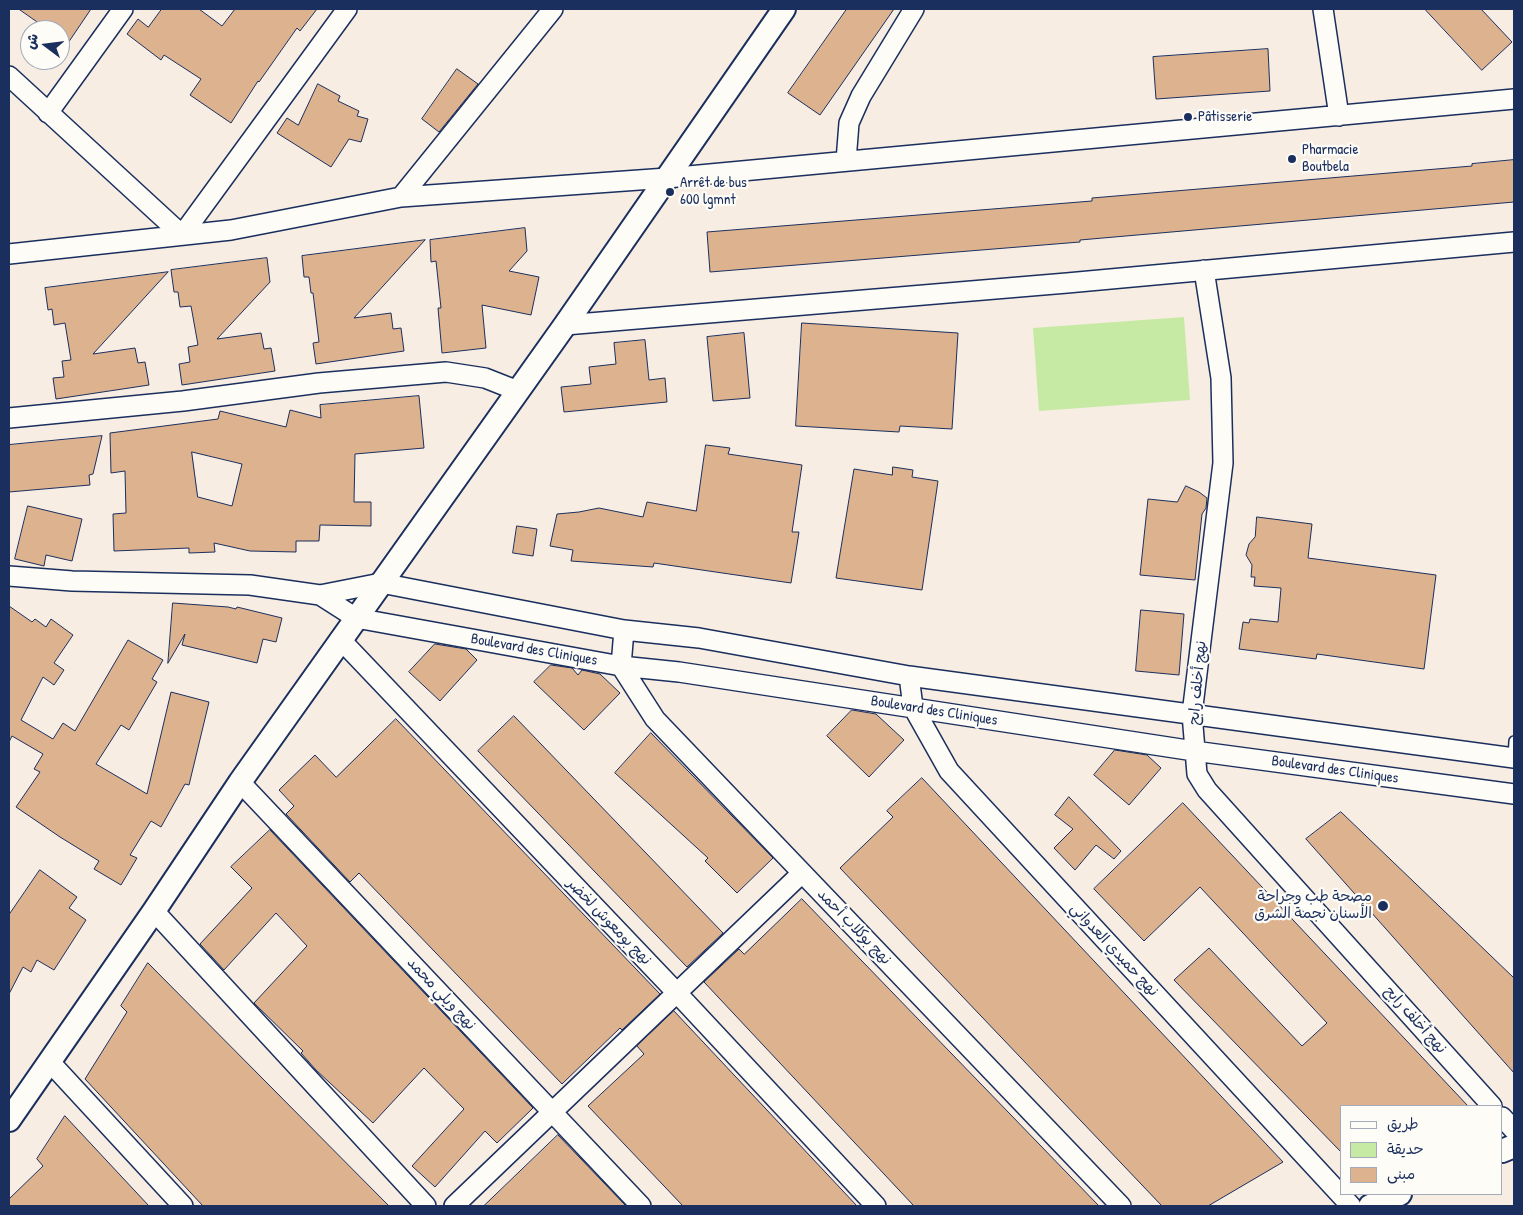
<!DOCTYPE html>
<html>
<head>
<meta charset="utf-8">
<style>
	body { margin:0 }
	#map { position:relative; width:1523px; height:1215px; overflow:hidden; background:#f7ede2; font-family:"Patrick Hand","Playpen Sans Arabic",sans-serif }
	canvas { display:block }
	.frame { position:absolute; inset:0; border:10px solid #1b2f5e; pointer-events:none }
	.legend { position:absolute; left:1340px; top:1105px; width:162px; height:90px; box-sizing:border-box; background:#fdfcf7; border:1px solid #a3aaba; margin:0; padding:6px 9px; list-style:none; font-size:15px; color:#1b2f5e }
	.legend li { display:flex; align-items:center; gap:10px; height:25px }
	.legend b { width:25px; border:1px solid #a3aaba }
	.north { position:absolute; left:20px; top:20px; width:50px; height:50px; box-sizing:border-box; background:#fdfcf7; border:1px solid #a3aaba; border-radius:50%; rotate:285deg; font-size:14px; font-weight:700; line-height:20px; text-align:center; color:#1b2f5e }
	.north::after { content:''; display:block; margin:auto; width:18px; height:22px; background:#1b2f5e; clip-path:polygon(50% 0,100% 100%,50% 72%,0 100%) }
</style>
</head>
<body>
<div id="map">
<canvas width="1523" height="1215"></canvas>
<div class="frame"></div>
<ul class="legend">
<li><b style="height:6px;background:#fdfcf7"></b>طريق</li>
<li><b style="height:14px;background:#c6eaa4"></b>حديقة</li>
<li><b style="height:14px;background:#ddb28e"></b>مبنى</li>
</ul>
<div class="north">ش</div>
</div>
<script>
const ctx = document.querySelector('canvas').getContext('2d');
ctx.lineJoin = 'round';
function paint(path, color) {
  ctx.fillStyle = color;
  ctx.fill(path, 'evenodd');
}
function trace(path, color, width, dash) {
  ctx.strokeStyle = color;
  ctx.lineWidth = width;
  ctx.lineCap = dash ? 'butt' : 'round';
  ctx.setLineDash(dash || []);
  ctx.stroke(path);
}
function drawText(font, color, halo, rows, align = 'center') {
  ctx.font = font + ' "Patrick Hand","Playpen Sans Arabic",sans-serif';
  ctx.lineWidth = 4.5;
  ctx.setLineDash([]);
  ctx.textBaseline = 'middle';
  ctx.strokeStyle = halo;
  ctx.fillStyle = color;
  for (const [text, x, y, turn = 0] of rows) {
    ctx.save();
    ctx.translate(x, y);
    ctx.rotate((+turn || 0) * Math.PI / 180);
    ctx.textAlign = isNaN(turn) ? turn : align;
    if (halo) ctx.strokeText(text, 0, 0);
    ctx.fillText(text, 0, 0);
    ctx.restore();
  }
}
const green = new Path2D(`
	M 1184,317 L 1190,400 L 1039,411 L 1033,328 Z`);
const building = new Path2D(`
	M 19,9 L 91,9 L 68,43 L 60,37 L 60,30 L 49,30 Z
	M 162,9 L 199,9 L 222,26 L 235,9 L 317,9 L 300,31 L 297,28 L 259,82 L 258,81 L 231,123 L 190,95 L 201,79 L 164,55 L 161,60 L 127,34 L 138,19 L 148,27 Z
	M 847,9 L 894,9 L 820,115 L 788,93 Z
	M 1425,9 L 1481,9 L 1512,42 L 1482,70 Z
	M 1268,49 L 1270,91 L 1156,99 L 1153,57 Z
	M 457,69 L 478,84 L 439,132 L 422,119 Z
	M 318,84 L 340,96 L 338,101 L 359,111 L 357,116 L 368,119 L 361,142 L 349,139 L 331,167 L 277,133 L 287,118 L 298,125 Z
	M 1514,160 L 1514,202 L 1080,240 L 1080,242 L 710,272 L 707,232 L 1092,201 L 1092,198 L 1472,166 L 1472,164 Z
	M 525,228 L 527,251 L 509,271 L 539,277 L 531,315 L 482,305 L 486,348 L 442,353 L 438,308 L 441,308 L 436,261 L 431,262 L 430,240 Z
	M 425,240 L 354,318 L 391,313 L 393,329 L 401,328 L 404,351 L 316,364 L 313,343 L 319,342 L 313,293 L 311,293 L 309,277 L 304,277 L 302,256 Z
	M 267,258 L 270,282 L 217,339 L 261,333 L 264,349 L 271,348 L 275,371 L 182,385 L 179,364 L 190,362 L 188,347 L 198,345 L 191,306 L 180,307 L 178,292 L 174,292 L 171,270 Z
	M 168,272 L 93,354 L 135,348 L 138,363 L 145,362 L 149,385 L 56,399 L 53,378 L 64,377 L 62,361 L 71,360 L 65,323 L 54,325 L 52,309 L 48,310 L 45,288 Z
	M 802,323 L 958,333 L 952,429 L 900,426 L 899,432 L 796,426 Z
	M 744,333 L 750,398 L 713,401 L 707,337 Z
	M 645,340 L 649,380 L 665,378 L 667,402 L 564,412 L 561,387 L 591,384 L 589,367 L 616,364 L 614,343 Z
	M 419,396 L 424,448 L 355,454 L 354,502 L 371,502 L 371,526 L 320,525 L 319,541 L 296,541 L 296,552 L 250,551 L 214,543 L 215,552 L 189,553 L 189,548 L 114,551 L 113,514 L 126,513 L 125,471 L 111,473 L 110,433 L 218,419 L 220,411 L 286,427 L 290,410 L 321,418 L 320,405 ZM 192,452 L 242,464 L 232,506 L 198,497 Z
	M 102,436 L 93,474 L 89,475 L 90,485 L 9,492 L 9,445 Z
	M 706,445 L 730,448 L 728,454 L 802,465 L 792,532 L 799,532 L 791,583 L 654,563 L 653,567 L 571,561 L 573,550 L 550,546 L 557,514 L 579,512 L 599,508 L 643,517 L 647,502 L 696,511 Z
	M 893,467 L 913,470 L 912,477 L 938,481 L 922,590 L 836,578 L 854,469 L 892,475 Z
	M 1186,486 L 1199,492 L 1207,498 L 1206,508 L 1202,514 L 1195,580 L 1140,575 L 1148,499 L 1177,502 Z
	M 28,506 L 82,519 L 72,561 L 46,555 L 44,566 L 15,559 Z
	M 1257,517 L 1312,524 L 1308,558 L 1436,575 L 1424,669 L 1317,654 L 1316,659 L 1239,649 L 1243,622 L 1249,623 L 1250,619 L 1278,622 L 1281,588 L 1254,586 L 1255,577 L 1251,577 L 1252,565 L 1246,555 L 1249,544 L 1255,537 Z
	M 517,526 L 537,529 L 533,556 L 513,553 Z
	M 173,603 L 228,607 L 236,609 L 237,607 L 282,618 L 276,642 L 263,639 L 257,663 L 182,645 L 185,634 L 168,663 Z
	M 9,606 L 32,622 L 35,619 L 46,627 L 51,619 L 73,635 L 54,663 L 64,670 L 54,685 L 43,677 L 21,720 L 53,739 L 63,723 L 75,731 L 128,640 L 163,660 L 152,679 L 157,682 L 129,730 L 121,725 L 96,764 L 147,794 L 171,692 L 209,702 L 189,785 L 185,784 L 161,827 L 151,821 L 130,855 L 137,858 L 121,885 L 94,869 L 99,861 L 60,837 L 16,807 L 40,772 L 34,769 L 43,754 L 12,736 L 9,742 Z
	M 1141,610 L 1184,614 L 1179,675 L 1136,671 Z
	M 435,644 L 466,649 L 477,660 L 440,701 L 409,672 Z
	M 551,665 L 572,668 L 578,675 L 582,670 L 600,674 L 620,693 L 584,730 L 534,682 Z
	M 852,710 L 876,714 L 904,740 L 869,777 L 827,736 Z
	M 514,716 L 723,933 L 687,967 L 478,751 Z
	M 396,719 L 660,994 L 622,1030 L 620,1028 L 562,1084 L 359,873 L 350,882 L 286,814 L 294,806 L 279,790 L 315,755 L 336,777 Z
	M 651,733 L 773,858 L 737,893 L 705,861 L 708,858 L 615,773 Z
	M 1115,750 L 1147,755 L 1161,768 L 1129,805 L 1094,775 Z
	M 922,778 L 1283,1162 L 1208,1206 L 1162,1206 L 840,868 L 893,817 L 887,811 Z
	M 1069,797 L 1121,851 L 1114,859 L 1096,845 L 1075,870 L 1054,848 L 1073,829 L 1055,815 Z
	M 1183,803 L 1468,1106 L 1342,1106 L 1342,1153 L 1174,980 L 1209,948 L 1302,1046 L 1327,1023 L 1200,887 L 1144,941 L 1094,889 Z
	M 1341,812 L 1514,978 L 1514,1073 L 1306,839 Z
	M 270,830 L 533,1108 L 497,1143 L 485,1131 L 435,1187 L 412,1166 L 464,1109 L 424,1068 L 373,1123 L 316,1070 L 301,1053 L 303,1051 L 254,1003 L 307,946 L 276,913 L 224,970 L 200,944 L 252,888 L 231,867 Z
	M 40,870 L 77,897 L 69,908 L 86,920 L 54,970 L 37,960 L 31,972 L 23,967 L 9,994 L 9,915 Z
	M 802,899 L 1099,1206 L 914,1206 L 704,982 L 739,949 L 744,954 Z
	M 148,963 L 389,1206 L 203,1206 L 85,1079 L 127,1012 L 121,1006 Z
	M 674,1011 L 857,1206 L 683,1206 L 588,1106 L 644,1054 L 637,1046 Z
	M 65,1116 L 149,1206 L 9,1206 L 9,1199 L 43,1166 L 37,1159 Z
	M 558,1135 L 626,1206 L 484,1206 Z`);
const service = new Path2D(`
	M 1513,758 L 1514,741`);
const minor = new Path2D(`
	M 1323,9 L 1339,116
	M 9,76 L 182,235 L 347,9
	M 48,113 L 123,9
	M 846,161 L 849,123 L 861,96 L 914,9
	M 401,197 L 553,9
	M 9,254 L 231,230 L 401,197 L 667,178 L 1514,99
	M 1204,270 L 1221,378 L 1223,463 L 1192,714 L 1197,774 L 1207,790 L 1492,1106
	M 565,325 L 1067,283 L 1514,242
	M 9,418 L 183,401 L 319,383 L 446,372 L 485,378 L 518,391
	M 9,576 L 72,581 L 250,585 L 320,595 L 381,583 L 624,630 L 699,638 L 909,676 L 1514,758
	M 320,595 L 356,618 L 621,666 L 679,672 L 1194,751 L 1514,794
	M 624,630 L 621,666 L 655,719 L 1121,1206
	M 340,639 L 677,993 L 876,1206
	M 909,676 L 913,707 L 949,771 L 1351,1206
	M 240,782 L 641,1206
	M 154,911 L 426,1206
	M 49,1061 L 183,1206
	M 1502,1117 L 1514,1130
	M 454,1206 L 802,873`);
const tertiary = new Path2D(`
	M 9,1120 L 154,911 L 240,782 L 565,325 L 784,9
	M 1502,1151 L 1514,1146
	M 1370,1206 L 1400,1194`);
const markers = [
	[1188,117,5,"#1b2f5e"],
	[1292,159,5,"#1b2f5e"],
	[670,192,5,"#1b2f5e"],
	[1383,906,6,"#1b2f5e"]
];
const poiNames = [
	["Pâtisserie",1198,117],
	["Pharmacie",1302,150],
	["Boutbela",1302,167],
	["Arrêt de bus",680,183],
	["600 lgmnt",680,200],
	["مصحة طب وجراحة",1372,897,"right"],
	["الأسنان نجمة الشرق",1372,914,"right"]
];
const streetNames = [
	["Boulevard des Cliniques",534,650,10],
	["نهج أخلف رابح",1198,683,-85],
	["Boulevard des Cliniques",934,711,9],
	["Boulevard des Cliniques",1335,770,8],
	["نهج بومعوش لخضر",609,922,46],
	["نهج بوكلاب أحمد",854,927,46],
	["نهج حميدي العدواني",1114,950,47],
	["نهج ويلي محمد",441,994,47],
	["نهج أخلف رابح",1415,1020,48]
];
paint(green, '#c6eaa4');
paint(building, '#ddb28e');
trace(building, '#1b2f5e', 1);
trace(service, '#1b2f5e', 12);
trace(minor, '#1b2f5e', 22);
trace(tertiary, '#1b2f5e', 26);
trace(service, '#fdfcf7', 9);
trace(minor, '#fdfcf7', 19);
trace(tertiary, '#fdfcf7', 22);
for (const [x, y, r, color] of markers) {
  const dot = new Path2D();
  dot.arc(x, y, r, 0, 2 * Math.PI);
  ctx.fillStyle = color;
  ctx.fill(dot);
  trace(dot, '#fdfcf7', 2);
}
drawText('15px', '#1b2f5e', '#fdfcf7', poiNames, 'left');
drawText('15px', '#1b2f5e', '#fdfcf7', streetNames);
</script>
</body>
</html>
